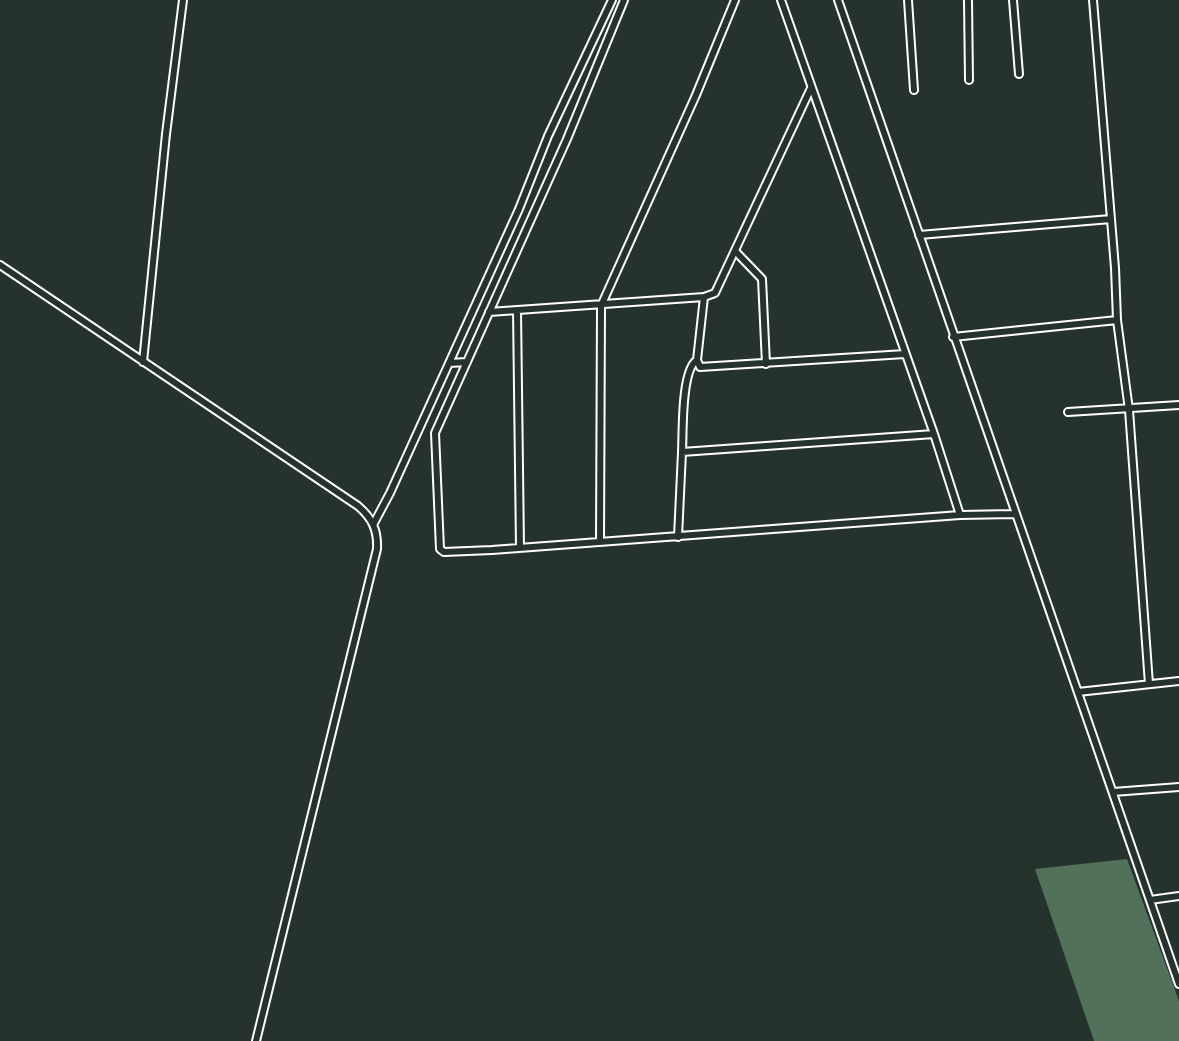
<!DOCTYPE html>
<html>
<head>
<meta charset="utf-8">
<style>
	body { margin:0 }
	canvas { display:block; background:#26332d }
</style>
</head>
<body>
<canvas width="1179" height="1041"></canvas>
<script>
const ctx = document.querySelector('canvas').getContext('2d');
ctx.lineJoin = 'round';
function paint(path, color) {
  ctx.fillStyle = color;
  ctx.fill(path, 'evenodd');
}
function trace(path, color, width, dash) {
  ctx.strokeStyle = color;
  ctx.lineWidth = width;
  ctx.lineCap = dash ? 'butt' : 'round';
  ctx.setLineDash(dash || []);
  ctx.stroke(path);
}
const green = new Path2D(`
	M 1127,859 L 1179,1001 L 1179,1041 L 1094,1041 L 1035,869 Z`);
const street = new Path2D(`
	M 624,0 L 567,139 L 435,433 L 440,549 L 444,552 L 492,550 L 960,515 L 1014,514
	M 781,0 L 934,434 L 960,515
	M 838,0 L 1179,984
	M 908,0 L 914,90
	M 968,0 L 969,80
	M 1013,0 L 1019,74
	M 1093,0 L 1115,268 L 1117,320 L 1129,410 L 1149,684
	M 919,235 L 1111,219
	M 736,252 L 762,279 L 766,364
	M 0,265 L 358,506 C 372,518 378,530 377,549 L 256,1041
	M 704,297 L 697,360 L 700,367 L 905,354
	M 517,310 L 520,547
	M 489,312 L 704,297 L 715,293 L 811,88
	M 953,337 L 1117,320
	M 143,362 L 166,134 L 183,0
	M 449,363 L 467,362
	M 1068,412 L 1179,405
	M 682,452 C 683,433 681,370 697,360
	M 374,523 L 390,493 L 519,209 L 548,136 L 612,0
	M 678,537 L 682,452 L 934,434
	M 600,542 L 601,306 L 696,95 L 735,0
	M 1078,692 L 1179,681
	M 1113,792 L 1179,787
	M 1150,900 L 1179,896`);
paint(green, '#51715b');
trace(street, '#fff', 10);
trace(street, '#26332d', 6);
</script>
</body>
</html>
